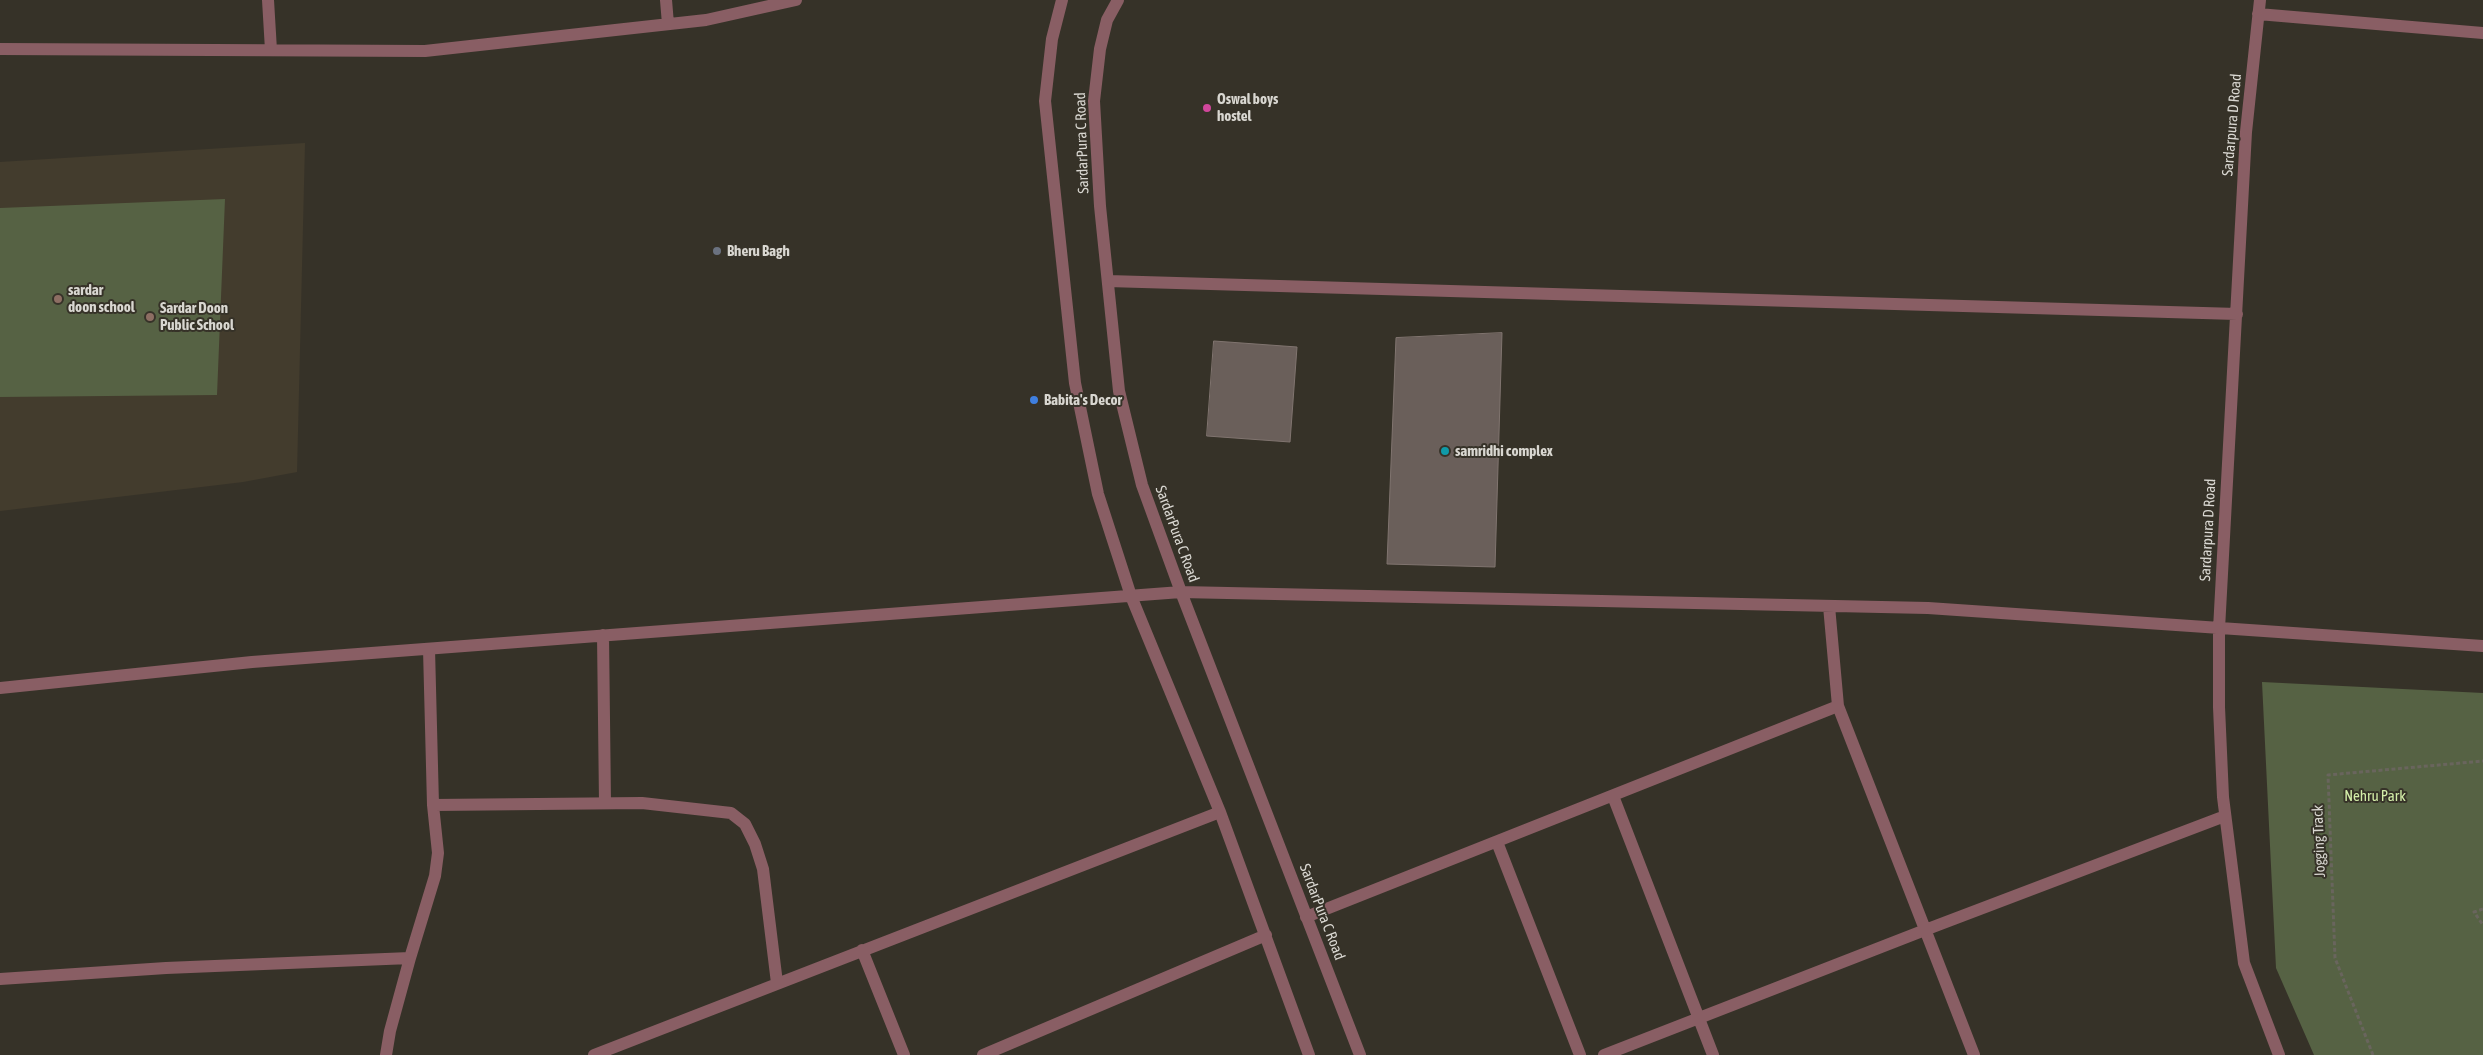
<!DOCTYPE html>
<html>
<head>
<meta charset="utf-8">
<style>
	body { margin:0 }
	canvas { display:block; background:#363228 }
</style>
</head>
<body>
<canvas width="2483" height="1055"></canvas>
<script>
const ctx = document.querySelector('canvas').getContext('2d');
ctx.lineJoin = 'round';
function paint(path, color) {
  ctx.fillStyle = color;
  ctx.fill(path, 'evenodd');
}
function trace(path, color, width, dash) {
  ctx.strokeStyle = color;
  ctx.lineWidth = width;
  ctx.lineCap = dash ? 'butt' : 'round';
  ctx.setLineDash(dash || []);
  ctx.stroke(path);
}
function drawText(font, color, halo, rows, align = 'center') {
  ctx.font = font + ' "Asap Condensed",sans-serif';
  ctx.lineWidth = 4;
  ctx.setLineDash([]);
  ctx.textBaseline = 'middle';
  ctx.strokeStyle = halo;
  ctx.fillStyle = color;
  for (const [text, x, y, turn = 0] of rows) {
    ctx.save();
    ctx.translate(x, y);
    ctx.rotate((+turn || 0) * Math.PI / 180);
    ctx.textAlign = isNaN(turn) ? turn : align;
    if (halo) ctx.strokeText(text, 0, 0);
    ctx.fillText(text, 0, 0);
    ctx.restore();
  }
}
const built = new Path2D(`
	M 305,143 L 297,472 L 243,482 L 0,511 L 0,162 Z`);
const green = new Path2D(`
	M 225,199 L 217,395 L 0,397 L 0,208 Z
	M 2262,682 L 2483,693 L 2483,1055 L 2314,1055 L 2276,968 Z`);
const building = new Path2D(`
	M 1502,333 L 1495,567 L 1387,564 L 1396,338 Z
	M 1214,341 L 1297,347 L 1290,442 L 1207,436 Z`);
const path = new Path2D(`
	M 2483,909 L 2474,912 L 2483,925
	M 2373,1055 L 2335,958 L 2328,775 L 2483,761`);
const minor = new Path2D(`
	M 268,0 L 271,50
	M 666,0 L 668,24
	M 1062,0 L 1052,39 L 1045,101 L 1075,383 L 1098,494 L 1131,596 L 1220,812 L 1309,1055
	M 1118,0 L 1107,20 L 1100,49 L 1094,101 L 1100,206 L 1119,391 L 1142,485 L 1181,592 L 1360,1055
	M 2260,0 L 2246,132 L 2219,629 L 2219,707 L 2223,797 L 2244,963 L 2279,1055
	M 2258,14 L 2483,33
	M 0,49 L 425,51 L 706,20 L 796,0
	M 1108,281 L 2237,314
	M 1829,606 L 1838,706 L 1974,1055
	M 603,635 L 605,803
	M 0,688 L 252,662 L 1181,592 L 1928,608 L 2483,646
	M 1613,796 L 1713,1055
	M 433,805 L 642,803 L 731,813 L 745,824 L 755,844 L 763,869 L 777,983
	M 1497,842 L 1580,1055
	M 1306,917 L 1838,706
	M 862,950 L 904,1055
	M 0,979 L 166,968 L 410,958
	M 386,1055 L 390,1031 L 410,958 L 435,876 L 438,853 L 433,805 L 429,649
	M 594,1055 L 1220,812
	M 983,1055 L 1266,935
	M 1604,1055 L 1925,930 L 2225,816`);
const markers = [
	[1207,108,5,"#d1479c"],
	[717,251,5,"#6b7280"],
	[58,299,5,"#8d6e63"],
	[150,317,5,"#8d6e63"],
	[1034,400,5,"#3f7fe0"],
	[1445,451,5,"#0f9aa8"]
];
const poiNames = [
	["Oswal boys",1217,99],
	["hostel",1217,116],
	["Bheru Bagh",727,251],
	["sardar",68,290],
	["doon school",68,307],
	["Sardar Doon",160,308],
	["Public School",160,325],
	["Babita's Decor",1044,400],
	["samridhi complex",1455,451]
];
const streetNames = [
	["Sardarpura D Road",2232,125,-85],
	["SardarPura C Road",1082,143,-92],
	["Sardarpura D Road",2208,530,-87],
	["SardarPura C Road",1177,534,70],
	["Jogging Track",2319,841,-92],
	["SardarPura C Road",1322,912,69]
];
const parkNames = [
	["Nehru Park",2375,796]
];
paint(built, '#433c2d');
paint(green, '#566244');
paint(building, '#6a5f5a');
trace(building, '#80746f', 1);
trace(path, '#69655d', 3, [4, 2.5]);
trace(minor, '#895e64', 12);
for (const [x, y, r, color] of markers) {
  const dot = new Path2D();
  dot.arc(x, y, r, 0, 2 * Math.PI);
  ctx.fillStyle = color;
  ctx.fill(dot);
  trace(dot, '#363228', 2);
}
drawText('bold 15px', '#d9d7d1', '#363228', poiNames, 'left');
drawText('15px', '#d9d7d1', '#363228', streetNames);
drawText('15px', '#d3eda8', '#363228', parkNames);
</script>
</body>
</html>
